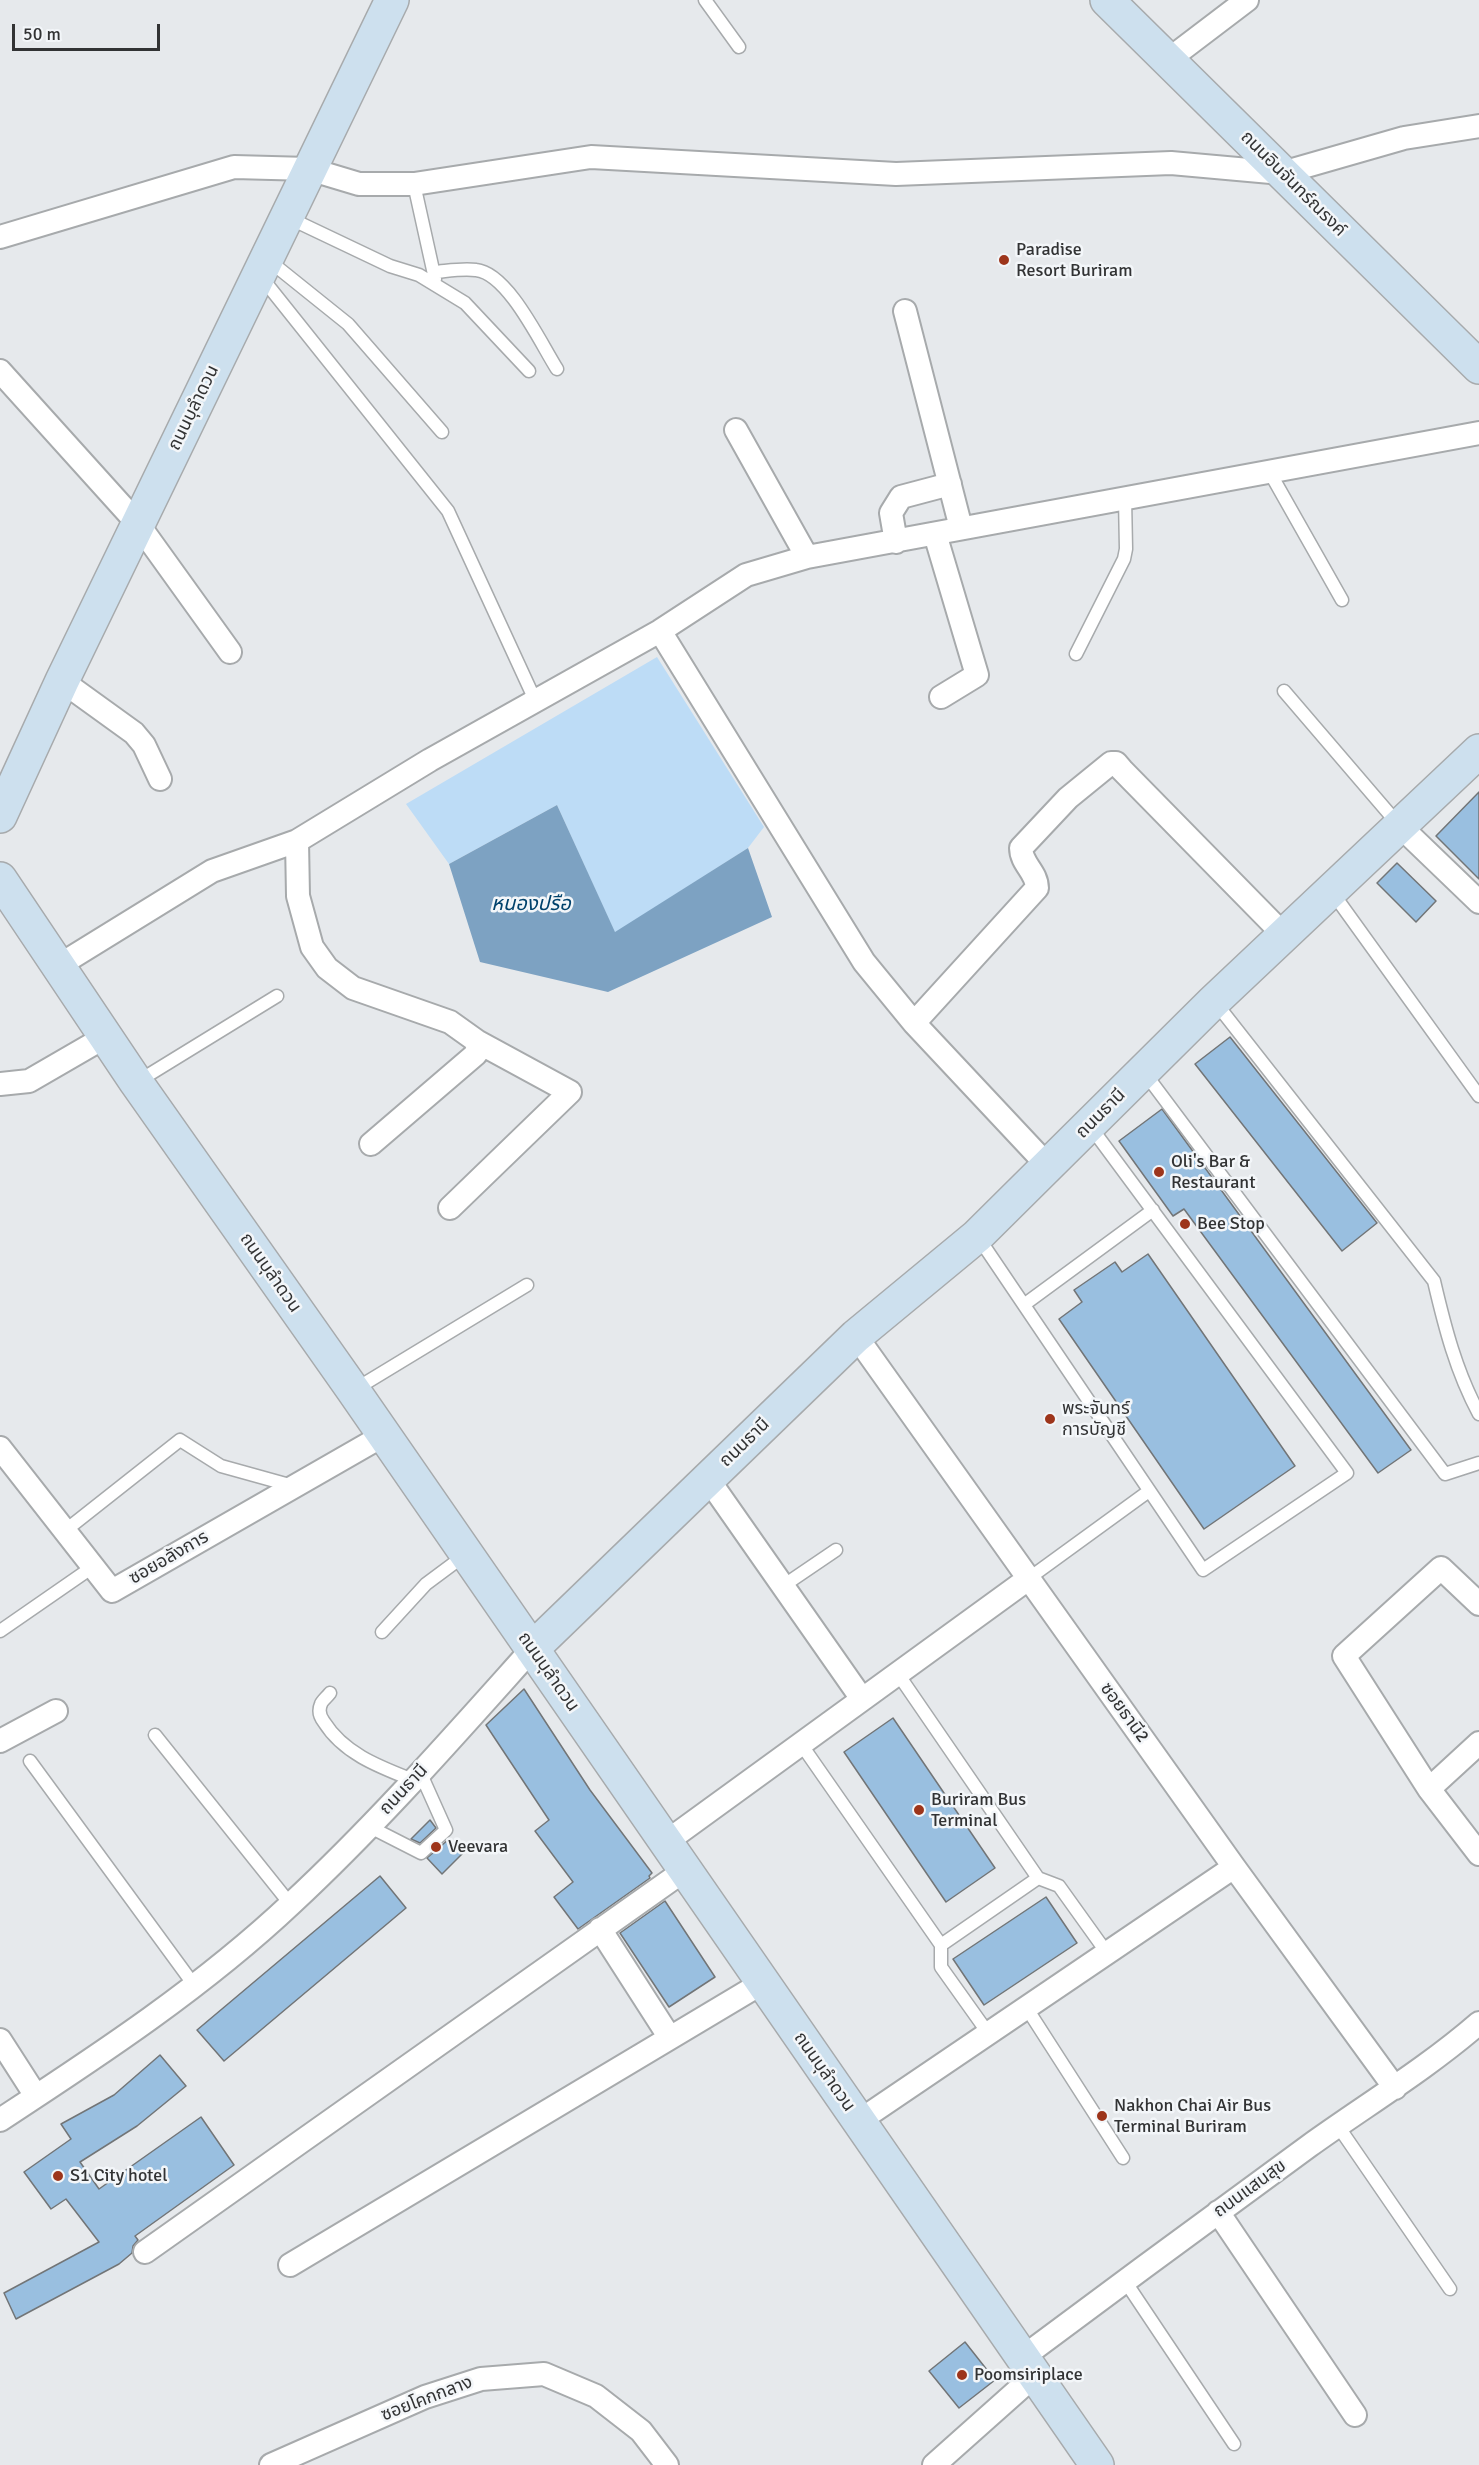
<!DOCTYPE html>
<html>
<head>
<meta charset="utf-8">
<style>
	body { margin:0 }
	#map { position:relative; width:1479px; height:2465px; overflow:hidden; background:#e6e9ec; font-family:Signika,sans-serif }
	canvas { display:block }
	.scale { position:absolute; left:12px; top:24px; width:148px; height:27px; box-sizing:border-box; border:3px solid #323334; border-top:0; padding-left:8px; font-size:18px; line-height:21px; white-space:nowrap; color:#323334; -webkit-text-stroke:4px #f3f6f9; paint-order:stroke }
</style>
</head>
<body>
<div id="map">
<canvas width="1479" height="2465"></canvas>
<div class="scale">50 m</div>
</div>
<script>
const ctx = document.querySelector('canvas').getContext('2d');
ctx.lineJoin = 'round';
function paint(path, color) {
  ctx.fillStyle = color;
  ctx.fill(path, 'evenodd');
}
function trace(path, color, width, dash) {
  ctx.strokeStyle = color;
  ctx.lineWidth = width;
  ctx.lineCap = dash ? 'butt' : 'round';
  ctx.setLineDash(dash || []);
  ctx.stroke(path);
}
function drawText(font, color, halo, rows, align = 'center') {
  ctx.font = font + ' Signika,"Noto Sans Thai",sans-serif';
  ctx.lineWidth = 5;
  ctx.setLineDash([]);
  ctx.textBaseline = 'middle';
  ctx.strokeStyle = halo;
  ctx.fillStyle = color;
  for (const [text, x, y, turn = 0] of rows) {
    ctx.save();
    ctx.translate(x, y);
    ctx.rotate((+turn || 0) * Math.PI / 180);
    ctx.textAlign = isNaN(turn) ? turn : align;
    if (halo) ctx.strokeText(text, 0, 0);
    ctx.fillText(text, 0, 0);
    ctx.restore();
  }
}
const green = new Path2D(`
	M 657,657 L 764,827 L 748,848 L 615,933 L 557,805 L 449,864 L 406,804 Z`);
const water = new Path2D(`
	M 557,805 L 615,932 L 748,848 L 772,917 L 608,992 L 480,962 L 449,864 Z`);
const building = new Path2D(`
	M 1479,792 L 1479,879 L 1436,836 Z
	M 1397,863 L 1436,901 L 1416,922 L 1377,883 Z
	M 1230,1037 L 1377,1223 L 1342,1251 L 1195,1064 Z
	M 1162,1109 L 1411,1450 L 1378,1473 L 1184,1209 L 1173,1216 L 1119,1141 Z
	M 1148,1254 L 1295,1466 L 1204,1529 L 1059,1319 L 1082,1302 L 1074,1290 L 1115,1262 L 1122,1272 Z
	M 524,1689 L 590,1790 L 652,1873 L 649,1876 L 650,1878 L 578,1929 L 554,1897 L 573,1882 L 535,1831 L 549,1820 L 486,1725 Z
	M 893,1718 L 995,1868 L 946,1902 L 844,1752 Z
	M 430,1820 L 436,1828 L 420,1843 L 411,1839 Z
	M 449,1839 L 463,1853 L 442,1874 L 427,1858 Z
	M 380,1876 L 406,1908 L 224,2061 L 197,2030 Z
	M 1046,1897 L 1077,1943 L 984,2005 L 953,1959 Z
	M 665,1901 L 715,1977 L 669,2007 L 620,1933 Z
	M 160,2055 L 186,2086 L 137,2126 L 80,2162 L 99,2189 L 201,2117 L 234,2165 L 135,2236 L 138,2240 L 133,2246 L 132,2253 L 119,2264 L 16,2319 L 4,2293 L 99,2242 L 66,2199 L 51,2209 L 24,2172 L 71,2139 L 61,2124 L 114,2095 Z
	M 965,2342 L 995,2380 L 959,2408 L 929,2371 Z`);
const lane = new Path2D(`
	M 705,0 L 739,47
	M 414,184 L 435,279
	M 287,217 L 390,266 L 419,275 L 465,303 L 529,371
	M 267,259 L 348,324 L 442,432
	M 434,272 C 447,271 463,268 476,270 C 508,273 541,344 557,369
	M 262,278 L 448,511 L 535,700
	M 1269,471 L 1342,600
	M 1076,654 L 1124,559 L 1126,549 L 1125,498
	M 1284,691 L 1398,824
	M 1332,892 L 1479,1096
	M 1215,1002 L 1434,1281 C 1445,1328 1456,1371 1479,1414
	M 1144,1072 L 1445,1474 L 1479,1463
	M 137,1082 L 277,996
	M 978,1237 L 1203,1570 L 1347,1473 L 1090,1126
	M 1025,1304 L 1153,1210
	M 354,1390 L 527,1285
	M 66,1530 L 180,1440 L 221,1466 L 293,1486
	M 1028,1579 L 1149,1491
	M 783,1586 L 836,1550
	M 0,1631 L 94,1566
	M 382,1632 L 426,1584 L 465,1555
	M 898,1674 L 1038,1878
	M 330,1693 C 327,1697 322,1701 321,1704 C 318,1711 320,1717 324,1722 C 344,1754 380,1767 413,1780
	M 155,1735 L 291,1905
	M 801,1744 L 941,1945
	M 30,1761 L 194,1985
	M 370,1827 L 421,1853 L 446,1830 L 420,1772
	M 1026,2007 L 1123,2158
	M 988,2033 L 941,1967 L 941,1945 L 1038,1878 L 1059,1886 L 1107,1953
	M 1338,2126 L 1450,2289
	M 1125,2281 L 1234,2444`);
const street = new Path2D(`
	M 1168,60 L 1247,0
	M 0,237 L 234,167 L 309,169 L 359,184 L 414,184 L 591,157 L 896,174 L 1171,163 L 1282,173 L 1404,138 L 1479,126
	M 905,311 L 961,528
	M 0,371 L 138,524 L 230,652
	M 736,430 L 807,557
	M 935,534 L 977,675 L 941,697
	M 896,542 L 891,513 L 901,497 L 950,484
	M 660,631 L 864,962 L 914,1023 L 1049,1167
	M 62,681 L 134,733 L 144,745 L 160,779
	M 1401,827 L 1479,902
	M 297,841 L 298,896 L 312,947 L 327,968 L 353,988 L 450,1022 L 478,1042 L 476,1054 L 371,1144
	M 58,966 L 212,871 L 297,841 L 430,760 L 660,631 L 746,575 L 807,557 L 1479,433
	M 914,1023 L 1037,888 C 1037,872 1021,864 1021,848 L 1068,798 L 1111,763 L 1116,763 L 1122,770 L 1285,936
	M 0,1084 L 29,1081 L 105,1037
	M 450,1208 L 570,1092 L 478,1042
	M 856,1336 L 1234,1867 L 1395,2088
	M 0,1448 L 112,1591 L 384,1435
	M 708,1479 L 862,1699
	M 1479,1604 L 1441,1568 L 1344,1656 L 1429,1789 L 1479,1854
	M 0,1741 L 56,1711
	M 1429,1789 L 1479,1743
	M 666,1842 L 1028,1579
	M 600,1929 L 670,2038
	M 0,2040 L 36,2096
	M 0,2120 C 101,2054 204,1986 292,1903 C 377,1824 454,1736 532,1649
	M 859,2121 L 1234,1867
	M 1218,2212 L 1355,2415
	M 145,2252 L 685,1870
	M 290,2265 L 762,1983
	M 1023,2357 C 1118,2286 1213,2216 1309,2146 C 1366,2105 1426,2069 1479,2023
	M 271,2465 L 425,2397 L 481,2379 L 544,2374 L 596,2396 L 641,2431 L 667,2465
	M 934,2465 L 1035,2375`);
const secondary = new Path2D(`
	M 1107,0 L 1479,367
	M 0,816 L 62,681 L 392,0
	M 0,879 L 136,1082 L 353,1390 L 1097,2465
	M 532,1649 L 856,1336 L 977,1236 L 1214,1001 L 1479,751`);
const markers = [
	[1004,260,6,"#9d351b"],
	[1159,1172,6,"#9d351b"],
	[1185,1224,6,"#9d351b"],
	[1050,1419,6,"#9d351b"],
	[919,1810,6,"#9d351b"],
	[436,1847,6,"#9d351b"],
	[1102,2116,6,"#9d351b"],
	[58,2176,6,"#9d351b"],
	[962,2375,6,"#9d351b"]
];
const streetNames = [
	["ถนนอินจันทร์ณรงค์",1293,184,45],
	["ถนนบุลำดวน",194,408,-64],
	["ถนนธานี",1101,1114,-45],
	["ถนนบุลำดวน",270,1273,55],
	["ถนนธานี",745,1443,-44],
	["ซอยอลังการ",169,1558,-30],
	["ถนนบุลำดวน",548,1672,55],
	["ซอยธานี2",1124,1713,54],
	["ถนนธานี",404,1790,-47],
	["ถนนบุลำดวน",824,2072,55],
	["ถนนแสนสุข",1250,2189,-36],
	["ซอยโคกกลาง",427,2399,-21]
];
const poiNames = [
	["Paradise",1016,250],
	["Resort Buriram",1016,271],
	["Oli's Bar &",1171,1162],
	["Restaurant",1171,1183],
	["Bee Stop",1197,1224],
	["พระจันทร์",1062,1409],
	["การบัญชี",1062,1430],
	["Buriram Bus",931,1800],
	["Terminal",931,1821],
	["Veevara",448,1847],
	["Nakhon Chai Air Bus",1114,2106],
	["Terminal Buriram",1114,2127],
	["S1 City hotel",70,2176],
	["Poomsiriplace",974,2375]
];
const waterNames = [
	["หนองปรือ",531,905]
];
paint(green, '#bddcf6');
paint(water, '#7da2c2');
paint(building, '#99bfe0');
trace(building, '#727577', 1.5);
trace(lane, '#a7aaac', 15);
trace(street, '#a7aaac', 26);
trace(secondary, '#a7aaac', 36);
trace(lane, '#fff', 12);
trace(street, '#fff', 22);
trace(secondary, '#cde0ee', 33);
for (const [x, y, r, color] of markers) {
  const dot = new Path2D();
  dot.arc(x, y, r, 0, 2 * Math.PI);
  ctx.fillStyle = color;
  ctx.fill(dot);
  trace(dot, '#f3f6f9', 2);
}
drawText('18px', '#323334', '#f3f6f9', streetNames);
drawText('18px', '#323334', '#f3f6f9', poiNames, 'left');
drawText('italic 20px', '#00426c', '#f3f6f9', waterNames);
</script>
</body>
</html>
